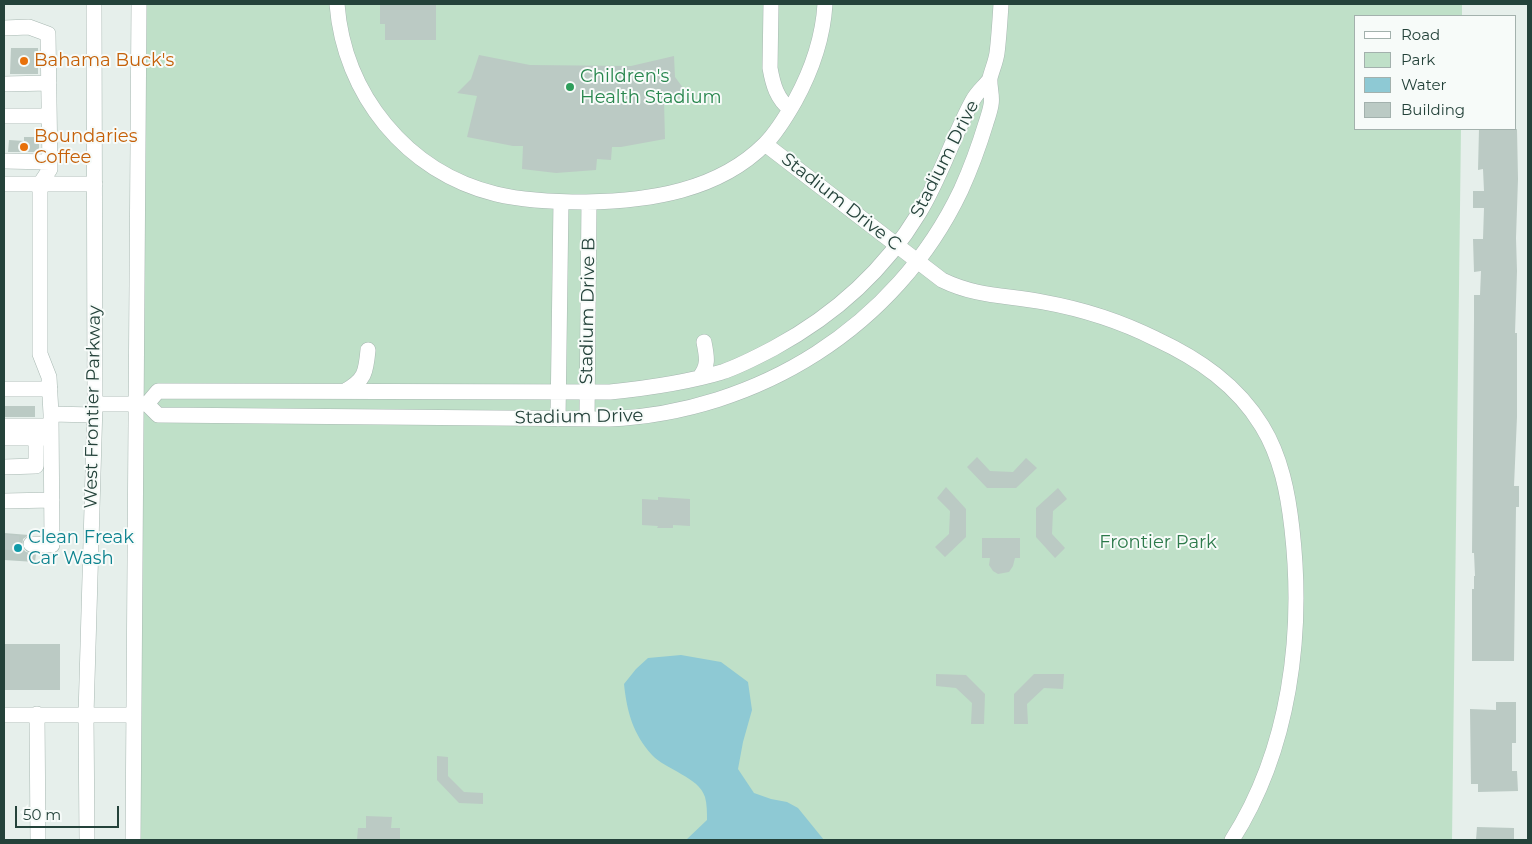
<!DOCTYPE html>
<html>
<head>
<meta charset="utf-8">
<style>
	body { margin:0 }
	#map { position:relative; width:1532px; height:844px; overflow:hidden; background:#e6efeb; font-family:Montserrat,sans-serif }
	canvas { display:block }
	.frame { position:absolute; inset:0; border:5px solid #24423a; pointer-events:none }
	.legend { position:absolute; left:1354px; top:15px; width:162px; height:115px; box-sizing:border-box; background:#f7fbf9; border:1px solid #a3b1ad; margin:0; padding:6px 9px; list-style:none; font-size:15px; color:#24423a }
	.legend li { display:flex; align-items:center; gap:10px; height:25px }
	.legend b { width:25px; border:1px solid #a3b1ad }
	.scale { position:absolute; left:15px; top:806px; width:104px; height:22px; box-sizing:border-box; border:2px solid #24423a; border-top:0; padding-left:6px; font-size:15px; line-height:18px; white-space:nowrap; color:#24423a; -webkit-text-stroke:4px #f7fbf9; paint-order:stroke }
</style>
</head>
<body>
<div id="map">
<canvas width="1532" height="844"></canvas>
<div class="frame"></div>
<ul class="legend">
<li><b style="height:6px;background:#fff"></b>Road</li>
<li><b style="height:14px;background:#bfe0c8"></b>Park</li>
<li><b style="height:14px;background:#8ec9d4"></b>Water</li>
<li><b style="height:14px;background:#bbcac4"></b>Building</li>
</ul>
<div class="scale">50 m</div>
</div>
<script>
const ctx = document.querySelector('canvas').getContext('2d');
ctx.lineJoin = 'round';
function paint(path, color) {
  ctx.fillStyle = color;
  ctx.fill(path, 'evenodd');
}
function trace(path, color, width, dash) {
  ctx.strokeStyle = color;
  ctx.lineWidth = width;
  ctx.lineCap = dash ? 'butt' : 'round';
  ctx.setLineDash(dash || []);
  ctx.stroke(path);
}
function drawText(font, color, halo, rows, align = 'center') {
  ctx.font = font + ' Montserrat,sans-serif';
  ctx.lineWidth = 4;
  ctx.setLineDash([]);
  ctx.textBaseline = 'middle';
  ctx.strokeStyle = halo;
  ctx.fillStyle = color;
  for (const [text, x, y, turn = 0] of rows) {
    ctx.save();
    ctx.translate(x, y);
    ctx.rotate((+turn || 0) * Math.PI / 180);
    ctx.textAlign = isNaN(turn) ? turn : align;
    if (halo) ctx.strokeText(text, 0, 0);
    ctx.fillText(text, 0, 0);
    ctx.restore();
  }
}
const green = new Path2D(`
	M 139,4 L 1462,4 L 1462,16 L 1356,16 L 1356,129 L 1461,129 L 1452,840 L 138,840 Z`);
const water = new Path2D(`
	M 681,655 L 721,662 L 748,682 L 752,710 L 743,742 L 738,769 L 754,793 L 771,799 L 787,802 L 798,808 L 824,840 L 686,840 L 707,820 C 707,813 707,804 705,797 C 699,777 666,770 652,755 C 633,734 627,712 624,684 L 636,669 L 648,658 Z`);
const building = new Path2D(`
	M 380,4 L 436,4 L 436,40 L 385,40 L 385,24 L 380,24 Z
	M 11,48 L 38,48 L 38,74 L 10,74 Z
	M 479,55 L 530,65 L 631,66 L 674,56 L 675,77 L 689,96 L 664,101 L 665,139 L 621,147 L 612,147 L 611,160 L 597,159 L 596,170 L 556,173 L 522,169 L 523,146 L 513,146 L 467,137 L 477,96 L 457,93 L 471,79 Z
	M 1479,129 L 1517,129 L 1518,179 L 1516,238 L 1517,271 L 1515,333 L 1517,333 L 1517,417 L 1514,486 L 1519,486 L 1519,507 L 1516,507 L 1514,661 L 1472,661 L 1472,589 L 1474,589 L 1474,576 L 1475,576 L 1474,553 L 1472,553 L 1474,320 L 1474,295 L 1480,295 L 1481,271 L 1474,272 L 1473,239 L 1483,239 L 1484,208 L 1473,208 L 1473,191 L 1484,191 L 1483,169 L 1478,170 Z
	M 24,137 L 39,137 L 39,152 L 8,152 L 9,140 L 24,141 Z
	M 4,406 L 35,406 L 35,417 L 4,417 Z
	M 977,457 L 990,471 L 1013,472 L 1026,458 L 1037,468 L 1016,488 L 987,488 L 967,467 Z
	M 946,487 L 966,509 L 966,537 L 945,557 L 935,547 L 949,534 L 950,511 L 937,498 Z
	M 1058,488 L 1067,499 L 1053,511 L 1052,534 L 1065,548 L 1055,558 L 1036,537 L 1036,508 Z
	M 658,497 L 690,499 L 690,526 L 673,525 L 673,528 L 657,528 L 658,526 L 642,525 L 642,499 L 658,500 Z
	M 4,533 L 29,535 L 23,539 L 22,548 L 26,552 L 36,554 L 35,562 L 4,560 Z
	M 982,538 L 1020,538 L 1020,558 L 1015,558 L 1013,566 L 1009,572 L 998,574 L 993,571 L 989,565 L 990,558 L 982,558 Z
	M 4,644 L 60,644 L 60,690 L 4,690 Z
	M 936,674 L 966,675 L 985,694 L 984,724 L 971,724 L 972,703 L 956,688 L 936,686 Z
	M 1034,674 L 1064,674 L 1063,689 L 1044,688 L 1027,704 L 1028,724 L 1014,724 L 1014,694 Z
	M 1496,702 L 1516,702 L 1516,743 L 1512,743 L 1512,771 L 1517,771 L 1518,791 L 1478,792 L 1478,784 L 1471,784 L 1470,709 L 1496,710 Z
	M 437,756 L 448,757 L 448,776 L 464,792 L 483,793 L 483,804 L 459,803 L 437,780 Z
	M 366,816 L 392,817 L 391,828 L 400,828 L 400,840 L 357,840 L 358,828 L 366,828 Z
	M 1477,827 L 1514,828 L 1514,840 L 1476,840 Z`);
const minorTunnel = new Path2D(`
	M 4,542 L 31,544`);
const minor = new Path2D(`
	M 337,4 C 344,94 406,172 496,194 C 525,201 556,202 586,202 C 649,201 718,191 765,144 C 777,132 787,115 795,101 C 812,70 823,38 825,4
	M 771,4 L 770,68 C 773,85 777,99 790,109
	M 4,28 L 29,27 L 48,34 L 50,169 L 40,184 L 40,354 L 49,377 L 51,414 L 94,415
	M 4,84 L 49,83
	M 4,116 L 49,116
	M 765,144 L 942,280 C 977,297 1006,295 1043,302 C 1082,309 1120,321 1156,339 C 1199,359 1237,385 1262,426 C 1281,457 1288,493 1292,529 C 1304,634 1290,749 1232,840
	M 4,161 L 50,162
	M 4,184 L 95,184
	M 699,378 C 709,366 707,357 704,342
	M 4,389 L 50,389
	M 345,391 C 365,380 366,372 368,350
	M 95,404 L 147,404 L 158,415 L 609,419 C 758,412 896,327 961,190 C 971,168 979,146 986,123 C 988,117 990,111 991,105 C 993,96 989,87 990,78 C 992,70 996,61 997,53 C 999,37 1000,20 1001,4
	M 147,404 L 158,391 L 610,392 C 649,388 685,383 722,372 C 740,366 757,357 774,348 C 833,316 884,271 919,213 C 941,177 953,136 973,100 C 977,92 985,86 990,79
	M 558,419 L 561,202
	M 587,419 L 589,202
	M 4,426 L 51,426
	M 4,438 L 45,438
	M 4,467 L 36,466 L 36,439
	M 4,501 L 52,500
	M 31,544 L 52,545 L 51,414
	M 37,714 L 38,840
	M 4,715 L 134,715
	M 87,840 L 86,715 L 95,404 L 94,4
	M 133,840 L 139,4`);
const markers = [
	[24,61,5,"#e8710a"],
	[570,87,5,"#2e9e5b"],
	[24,147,5,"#e8710a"],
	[18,548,5,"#0f9aa8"]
];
const foodNames = [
	["Bahama Buck's",34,61],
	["Boundaries",34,137],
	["Coffee",34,158]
];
const leisureNames = [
	["Children's",580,77],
	["Health Stadium",580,98]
];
const streetNames = [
	["Stadium Drive",945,159,-63],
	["Stadium Drive C",841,202,38],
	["Stadium Drive B",588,311,-89],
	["West Frontier Parkway",93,407,-89],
	["Stadium Drive",579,417,-1]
];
const cultureNames = [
	["Clean Freak",28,538],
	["Car Wash",28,559]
];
const parkNames = [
	["Frontier Park",1158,543]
];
paint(green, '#bfe0c8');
paint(water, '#8ec9d4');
paint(building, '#bbcac4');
trace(minorTunnel, '#bfccc8', 15, [15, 8]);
trace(minor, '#a8b8b2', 16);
trace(minor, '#fff', 15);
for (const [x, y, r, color] of markers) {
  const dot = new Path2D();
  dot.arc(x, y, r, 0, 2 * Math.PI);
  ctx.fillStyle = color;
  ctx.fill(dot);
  trace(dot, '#f7fbf9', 2);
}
drawText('18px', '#c56008', '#f7fbf9', foodNames, 'left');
drawText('18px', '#27864d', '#f7fbf9', leisureNames, 'left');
drawText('18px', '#24423a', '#f7fbf9', streetNames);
drawText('18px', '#0d838f', '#f7fbf9', cultureNames, 'left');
drawText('18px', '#2d7a4b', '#f7fbf9', parkNames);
</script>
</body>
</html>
